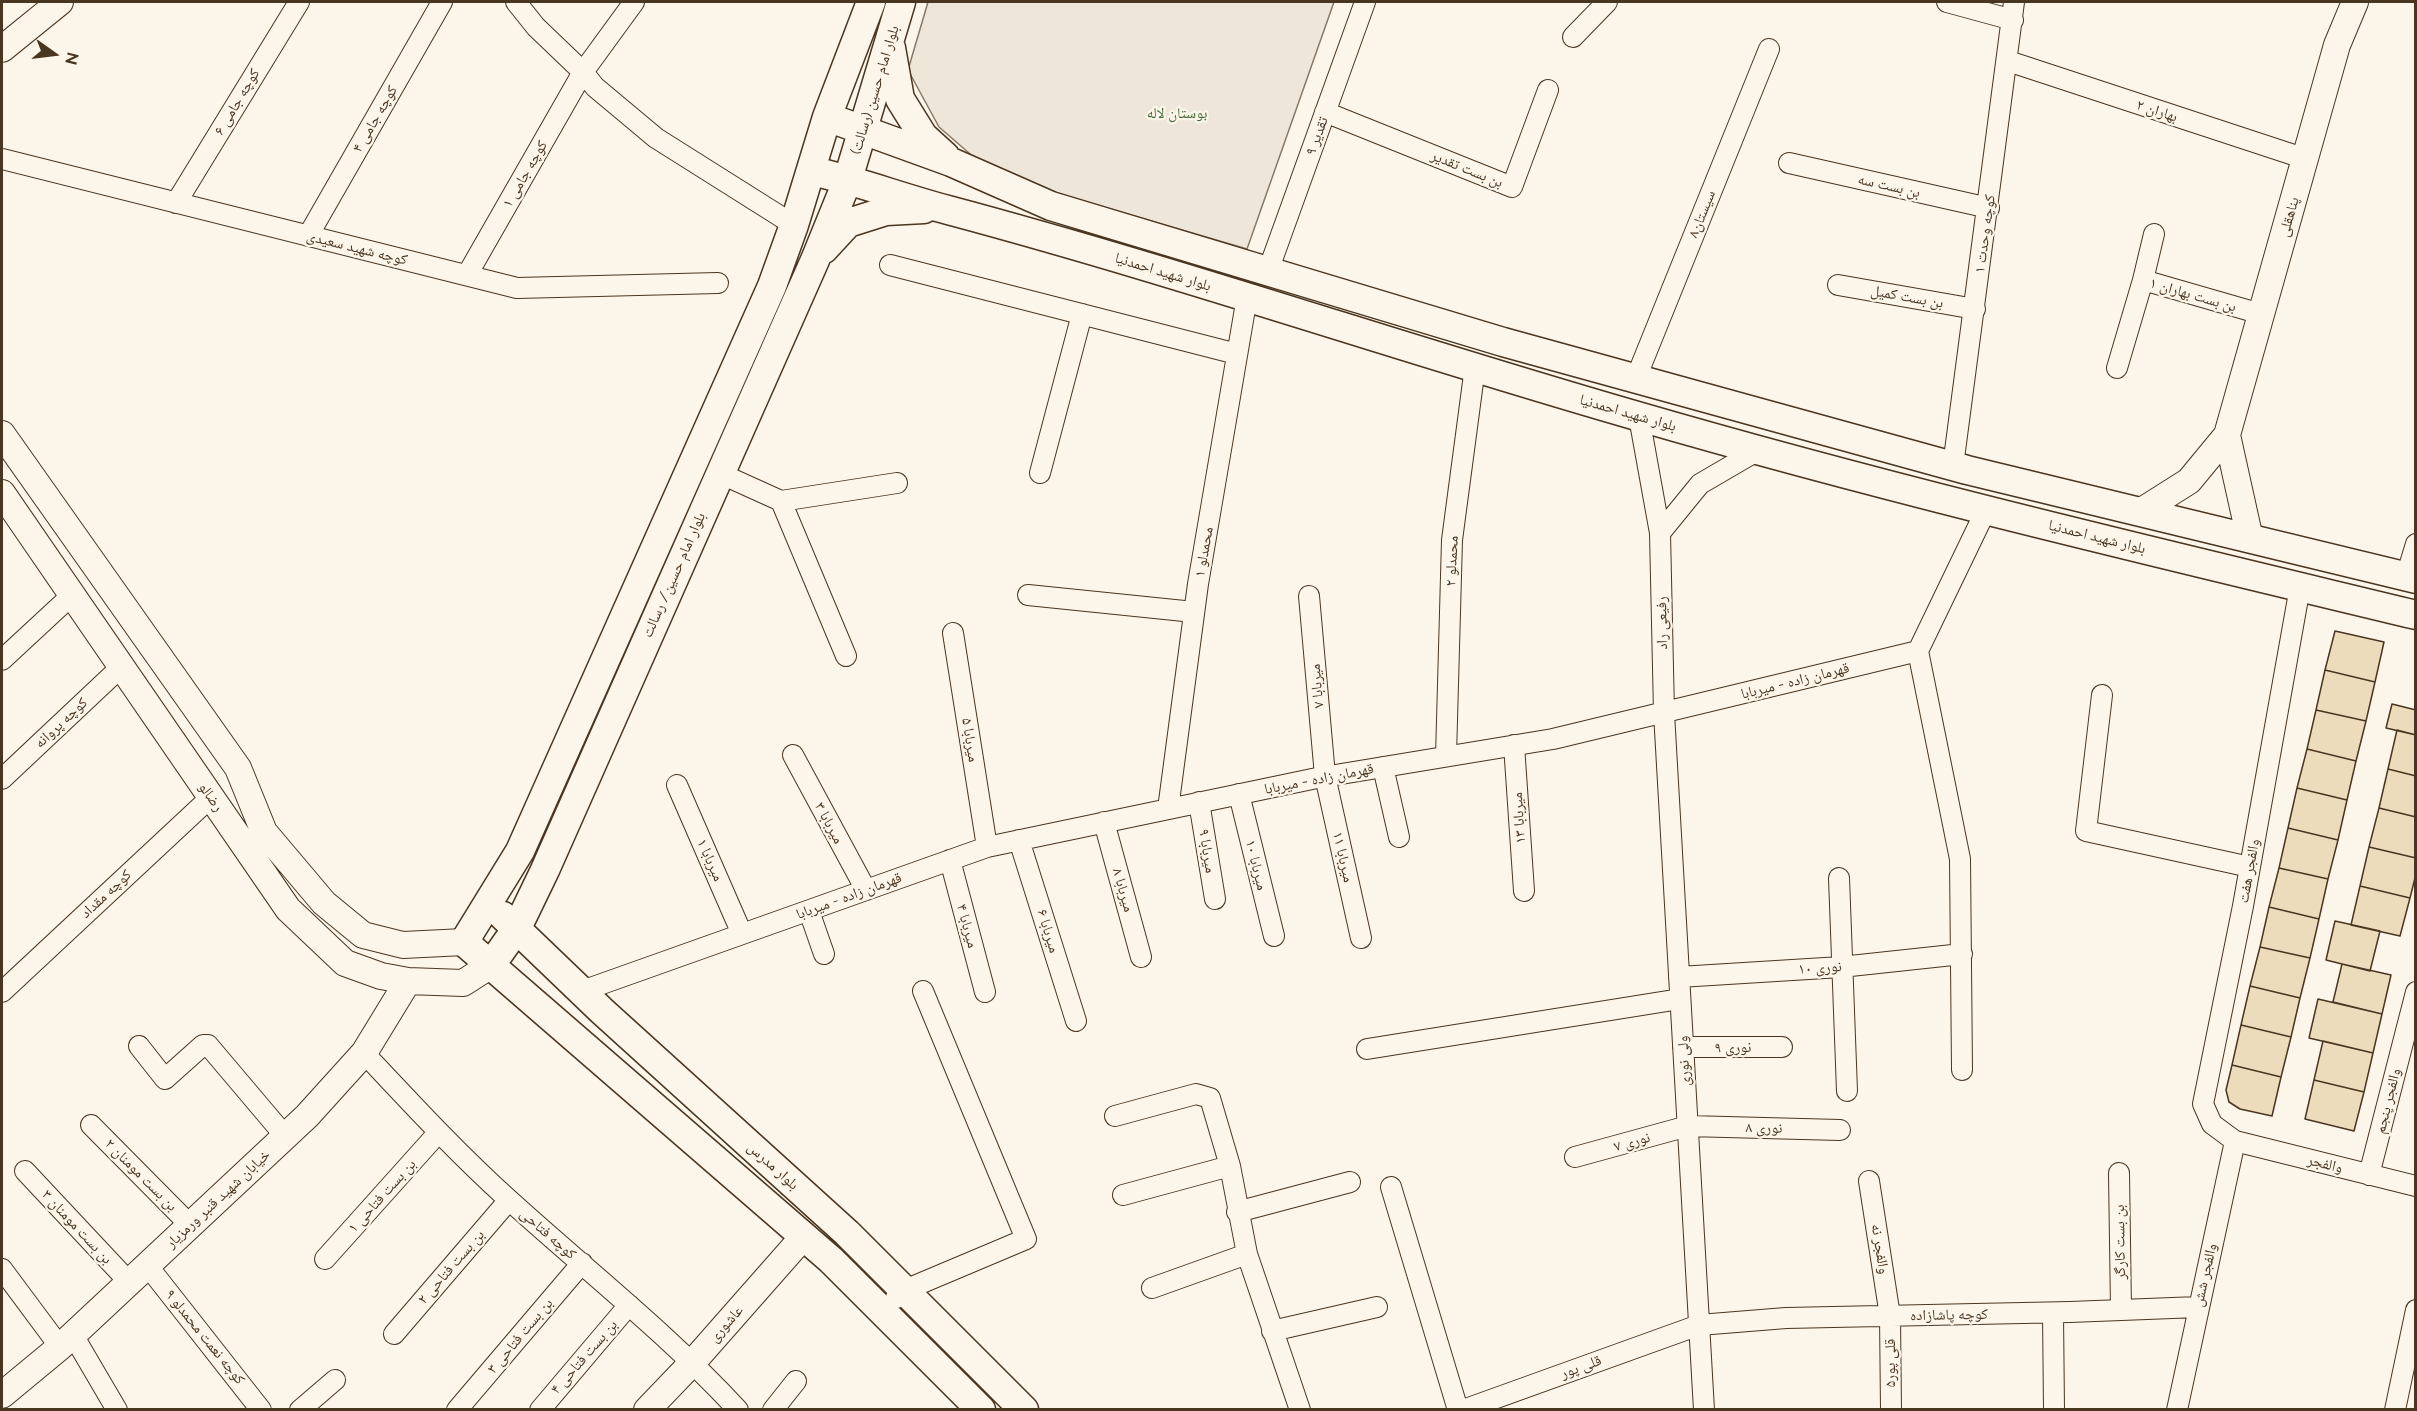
<!DOCTYPE html>
<html>
<head>
<meta charset="utf-8">
<style>
	body { margin:0 }
	#map { position:relative; width:2417px; height:1411px; overflow:hidden; background:#fbf6e9; font-family:Raleway,sans-serif }
	canvas { display:block }
	.frame { position:absolute; inset:0; border:3px solid #4a3520; pointer-events:none }
	.north { position:absolute; left:24px; top:24px; width:60px; height:60px; -webkit-text-stroke:4px #fbf6e9; paint-order:stroke; rotate:104deg; font-size:16px; font-weight:700; line-height:24px; text-align:center; color:#4a3520 }
	.north::after { content:''; display:block; margin:auto; width:21px; height:27px; background:#4a3520; clip-path:polygon(50% 0,100% 100%,50% 72%,0 100%) }
</style>
</head>
<body>
<div id="map">
<canvas width="2417" height="1411"></canvas>
<div class="frame"></div>
<div class="north">N</div>
</div>
<script>
const ctx = document.querySelector('canvas').getContext('2d');
ctx.lineJoin = 'round';
function paint(path, color) {
  ctx.fillStyle = color;
  ctx.fill(path, 'evenodd');
}
function trace(path, color, width, dash) {
  ctx.strokeStyle = color;
  ctx.lineWidth = width;
  ctx.lineCap = dash ? 'butt' : 'round';
  ctx.setLineDash(dash || []);
  ctx.stroke(path);
}
function drawText(font, color, halo, rows, align = 'center') {
  ctx.font = font + ' Raleway,"Noto Naskh Arabic",sans-serif';
  ctx.lineWidth = 4.5;
  ctx.setLineDash([]);
  ctx.textBaseline = 'middle';
  ctx.strokeStyle = halo;
  ctx.fillStyle = color;
  for (const [text, x, y, turn = 0] of rows) {
    ctx.save();
    ctx.translate(x, y);
    ctx.rotate((+turn || 0) * Math.PI / 180);
    ctx.textAlign = isNaN(turn) ? turn : align;
    if (halo) ctx.strokeText(text, 0, 0);
    ctx.fillText(text, 0, 0);
    ctx.restore();
  }
}
const green = new Path2D(`
	M 928,2 L 1334,2 L 1247,249 L 1008,179 L 977,160 L 939,127 L 908,70 Z`);
const building = new Path2D(`
	M 2335,631 L 2384,642 L 2375,682 L 2325,670 Z
	M 2325,670 L 2375,682 L 2366,721 L 2316,710 Z
	M 2392,704 L 2416,710 L 2416,735 L 2386,728 Z
	M 2316,710 L 2366,721 L 2356,761 L 2307,749 Z
	M 2397,730 L 2416,735 L 2416,776 L 2388,769 Z
	M 2307,749 L 2356,761 L 2347,800 L 2297,788 Z
	M 2388,769 L 2416,776 L 2416,817 L 2379,808 Z
	M 2297,788 L 2347,800 L 2338,840 L 2288,828 Z
	M 2379,808 L 2416,817 L 2416,858 L 2369,847 Z
	M 2288,828 L 2338,840 L 2328,879 L 2279,868 Z
	M 2369,847 L 2416,858 L 2416,874 L 2410,898 L 2360,886 Z
	M 2279,868 L 2328,879 L 2319,919 L 2269,907 Z
	M 2360,886 L 2410,898 L 2400,936 L 2351,925 Z
	M 2269,907 L 2319,919 L 2310,958 L 2260,947 Z
	M 2335,921 L 2380,931 L 2370,971 L 2326,960 Z
	M 2260,947 L 2310,958 L 2300,998 L 2250,986 Z
	M 2342,964 L 2391,975 L 2382,1014 L 2333,1002 Z
	M 2250,986 L 2300,998 L 2291,1037 L 2241,1025 Z
	M 2318,999 L 2382,1014 L 2373,1053 L 2309,1038 Z
	M 2241,1025 L 2291,1037 L 2281,1077 L 2232,1065 Z
	M 2323,1041 L 2373,1053 L 2364,1092 L 2314,1080 Z
	M 2232,1065 L 2281,1077 L 2272,1116 L 2240,1109 L 2229,1102 L 2226,1090 Z
	M 2314,1080 L 2364,1092 L 2354,1131 L 2305,1119 Z`);
const minor = new Path2D(`
	M 516,2 L 536,27 L 583,72 L 595,87 L 656,138 L 794,225
	M 1947,2 L 2013,20
	M 1573,37 L 1607,2
	M 2008,61 L 2306,159
	M 1325,112 L 1512,187 L 1548,90
	M 2,159 L 517,288 L 718,283
	M 1789,163 L 1989,208
	M 176,203 L 299,2
	M 308,236 L 442,2
	M 890,265 L 1237,354
	M 1268,271 L 1365,2
	M 467,275 L 583,72 L 634,2
	M 2143,280 L 2154,234
	M 1838,285 L 1975,309
	M 2117,368 L 2143,280 L 2261,314
	M 1636,378 L 1769,49
	M 1639,417 L 1660,533 L 1664,713 L 1704,1410
	M 1953,466 L 2014,2
	M 719,473 L 781,501 L 897,483
	M 1040,473 L 1082,314
	M 781,501 L 846,656
	M 1660,533 L 1700,484 L 1760,449
	M 2406,577 L 2416,544
	M 2300,587 L 2243,906 L 2203,1104 L 2212,1124 L 2235,1141 L 2416,1186
	M 1028,595 L 1194,612
	M 1309,596 L 1325,776 L 1361,938
	M 953,633 L 987,847
	M 1918,651 L 1960,859 L 1962,1070
	M 2,660 L 72,595
	M 2102,695 L 2086,831 L 2250,867
	M 1514,745 L 1524,891
	M 793,755 L 866,890
	M 1446,756 L 1452,540 L 1475,367
	M 1383,767 L 1399,837
	M 2,779 L 121,667
	M 677,785 L 742,934
	M 1239,794 L 1274,936
	M 1199,802 L 1215,899
	M 1168,809 L 1198,584 L 1247,297
	M 1104,822 L 1141,957
	M 1019,840 L 1076,1021
	M 950,860 L 985,992
	M 1839,878 L 1847,1091
	M 809,911 L 824,954
	M 1679,977 L 1841,967 L 1962,954
	M 582,991 L 987,847 L 1317,778 L 1553,739 L 1918,651 L 1986,510
	M 2,992 L 211,797
	M 139,1046 L 165,1079 L 203,1045 L 208,1045 L 285,1136
	M 1683,1047 L 1782,1047
	M 1367,1049 L 1680,999
	M 364,1053 C 411,1103 457,1153 508,1199 C 585,1269 667,1333 738,1410
	M 1115,1116 L 1196,1094 L 1210,1098 L 1230,1166 L 1247,1254 L 1300,1410
	M 91,1125 L 190,1225
	M 1575,1157 L 1688,1126 L 1840,1130
	M 25,1171 L 129,1282
	M 2119,1173 L 2121,1310
	M 2369,1175 L 2416,992
	M 1869,1181 L 1890,1316 L 1891,1410
	M 1391,1187 L 1458,1410
	M 1123,1195 L 1230,1166
	M 1237,1212 L 1350,1182
	M 325,1259 L 438,1133
	M 147,1265 L 261,1410
	M 2,1269 L 60,1347
	M 1152,1288 L 1247,1254
	M 896,1298 L 905,1290 L 1026,1239 L 923,991
	M 2053,1313 L 2054,1410
	M 1272,1331 L 1377,1307
	M 394,1334 L 509,1200
	M 73,1335 L 117,1410
	M 300,1410 L 335,1380
	M 457,1410 L 582,1263
	M 540,1410 L 629,1305
	M 773,1410 L 796,1381
	M 1463,1410 L 1699,1325 L 1786,1318 L 2070,1312 L 2198,1307
	M 2177,1410 L 2235,1141
	M 2395,1410 L 2416,1310`);
const tertiary = new Path2D(`
	M 2,49 L 60,2
	M 2,434 L 238,768 L 264,832 L 324,903 L 363,935 L 403,945 L 464,942
	M 2227,435 L 2250,539
	M 2,493 L 288,909 L 345,963 L 381,976 L 408,981 L 463,983 L 491,965
	M 2140,512 L 2189,481 L 2227,435 L 2337,45 L 2355,2
	M 2,1395 L 60,1347 L 307,1116 L 364,1053 L 408,981
	M 647,1410 L 693,1362 L 804,1236`);
const secondary = new Path2D(`
	M 871,2 L 827,117 L 794,225 L 772,286 L 520,851 L 464,942 L 831,1260 L 981,1410
	M 891,48 L 900,99 L 923,136 L 945,156
	M 827,117 L 951,162 L 1051,206 L 1503,342 L 1967,470 L 2416,579
	M 812,171 C 858,181 902,198 948,210 C 1180,272 1407,350 1637,416 C 1895,491 2155,552 2416,615
	M 824,249 L 848,223 L 886,211 L 924,209
	M 503,916 L 602,1011 L 847,1233 L 1024,1410
	M 491,965 L 517,928 L 545,870 L 815,260 L 848,179 L 901,2`);
const streetNames = [
	["بلوار امام حسین (رسالت)",875,90,-73],
	["کوچه جامی ۶",237,102,-59],
	["بهاران ۲",2157,111,18],
	["کوچه جامی ۴",375,119,-60],
	["۹ تقدیر",1317,136,-70],
	["بن بست تقدیر",1467,169,22],
	["کوچه جامی ۱",525,174,-60],
	["بن بست سه",1889,186,13],
	["سیستان۸",1702,214,-68],
	["پناهقلی",2289,217,-74],
	["کوچه وحدت ۱",1985,234,-82],
	["کوچه شهید سعیدی",357,248,14],
	["بلوار شهید احمدنیا",1163,272,17],
	["بن بست بهاران ۱",2193,295,16],
	["بن بست کمیل",1907,297,10],
	["بلوار شهید احمدنیا",1628,413,16],
	["بلوار شهید احمدنیا",2097,537,14],
	["محمدلو ۱",1204,552,-80],
	["محمدلو ۲",1452,561,-87],
	["بلوار امام حسین/ رسالت",674,575,-66],
	["رفیعی راد",1662,623,-91],
	["قهرمان زاده - میربابا",1795,681,-14],
	["میربابا ۷",1317,686,-95],
	["کوچه پروانه",61,723,-43],
	["میربابا ۵",970,740,81],
	["قهرمان زاده - میربابا",1319,779,-11],
	["رضالو",211,797,55],
	["میربابا ۱۳",1519,818,-94],
	["میربابا ۳",829,823,62],
	["میربابا ۹",1207,851,81],
	["میربابا ۱۱",1343,857,77],
	["میربابا ۱",710,860,66],
	["میربابا ۱۰",1256,865,76],
	["والفجر هفت",2249,871,-80],
	["میربابا ۸",1123,890,74],
	["کوچه مقداد",106,894,-43],
	["قهرمان زاده - میربابا",849,896,-20],
	["میربابا ۴",967,926,75],
	["میربابا ۶",1048,931,73],
	["نوری ۱۰",1820,968,-4],
	["نوری ۹",1733,1047],
	["ولی نوری",1684,1061,-93],
	["والفجر پنجم",2388,1101,-76],
	["نوری ۸",1764,1128,1],
	["نوری ۷",1632,1142,-16],
	["والفجر",2325,1164,14],
	["بلوار مدرس",773,1166,42],
	["۲ بن بست مومنان",141,1175,45],
	["بن بست فتاحی ۱",382,1196,-48],
	["خیابان شهید قنبر ورمزیار",218,1199,-43],
	["۳ بن بست مومنان",77,1227,47],
	["کوچه فتاحی",548,1234,41],
	["بن بست کارگر",2120,1242,-91],
	["والفجر نه",1880,1249,81],
	["بن بست فتاحی ۲",451,1267,-49],
	["والفجر شش",2205,1275,-77],
	["کوچه پاشازاده",1949,1315,-1],
	["عاشوری",726,1324,-49],
	["بن بست فتاحی ۳",520,1336,-50],
	["کوچه نعمت محمدلو ۹",205,1337,51],
	["بن بست فتاحی ۴",584,1357,-49],
	["قلی پور۵",1890,1363,-90],
	["قلی پور",1581,1367,-20]
];
const parkNames = [
	["بوستان لاله",1177,113]
];
paint(green, '#ede6d9');
trace(green, '#887966', 1.5);
paint(building, '#ecdcbc');
trace(building, '#4a3520', 1.5);
trace(minor, '#4a3520', 22);
trace(tertiary, '#4a3520', 28);
trace(secondary, '#4a3520', 31);
trace(minor, '#fbf6e9', 20);
trace(tertiary, '#fbf6e9', 26);
trace(secondary, '#fbf6e9', 28);
drawText('15px', '#4a3520', '#fbf6e9', streetNames);
drawText('15px', '#436837', '#fbf6e9', parkNames);
</script>
</body>
</html>
